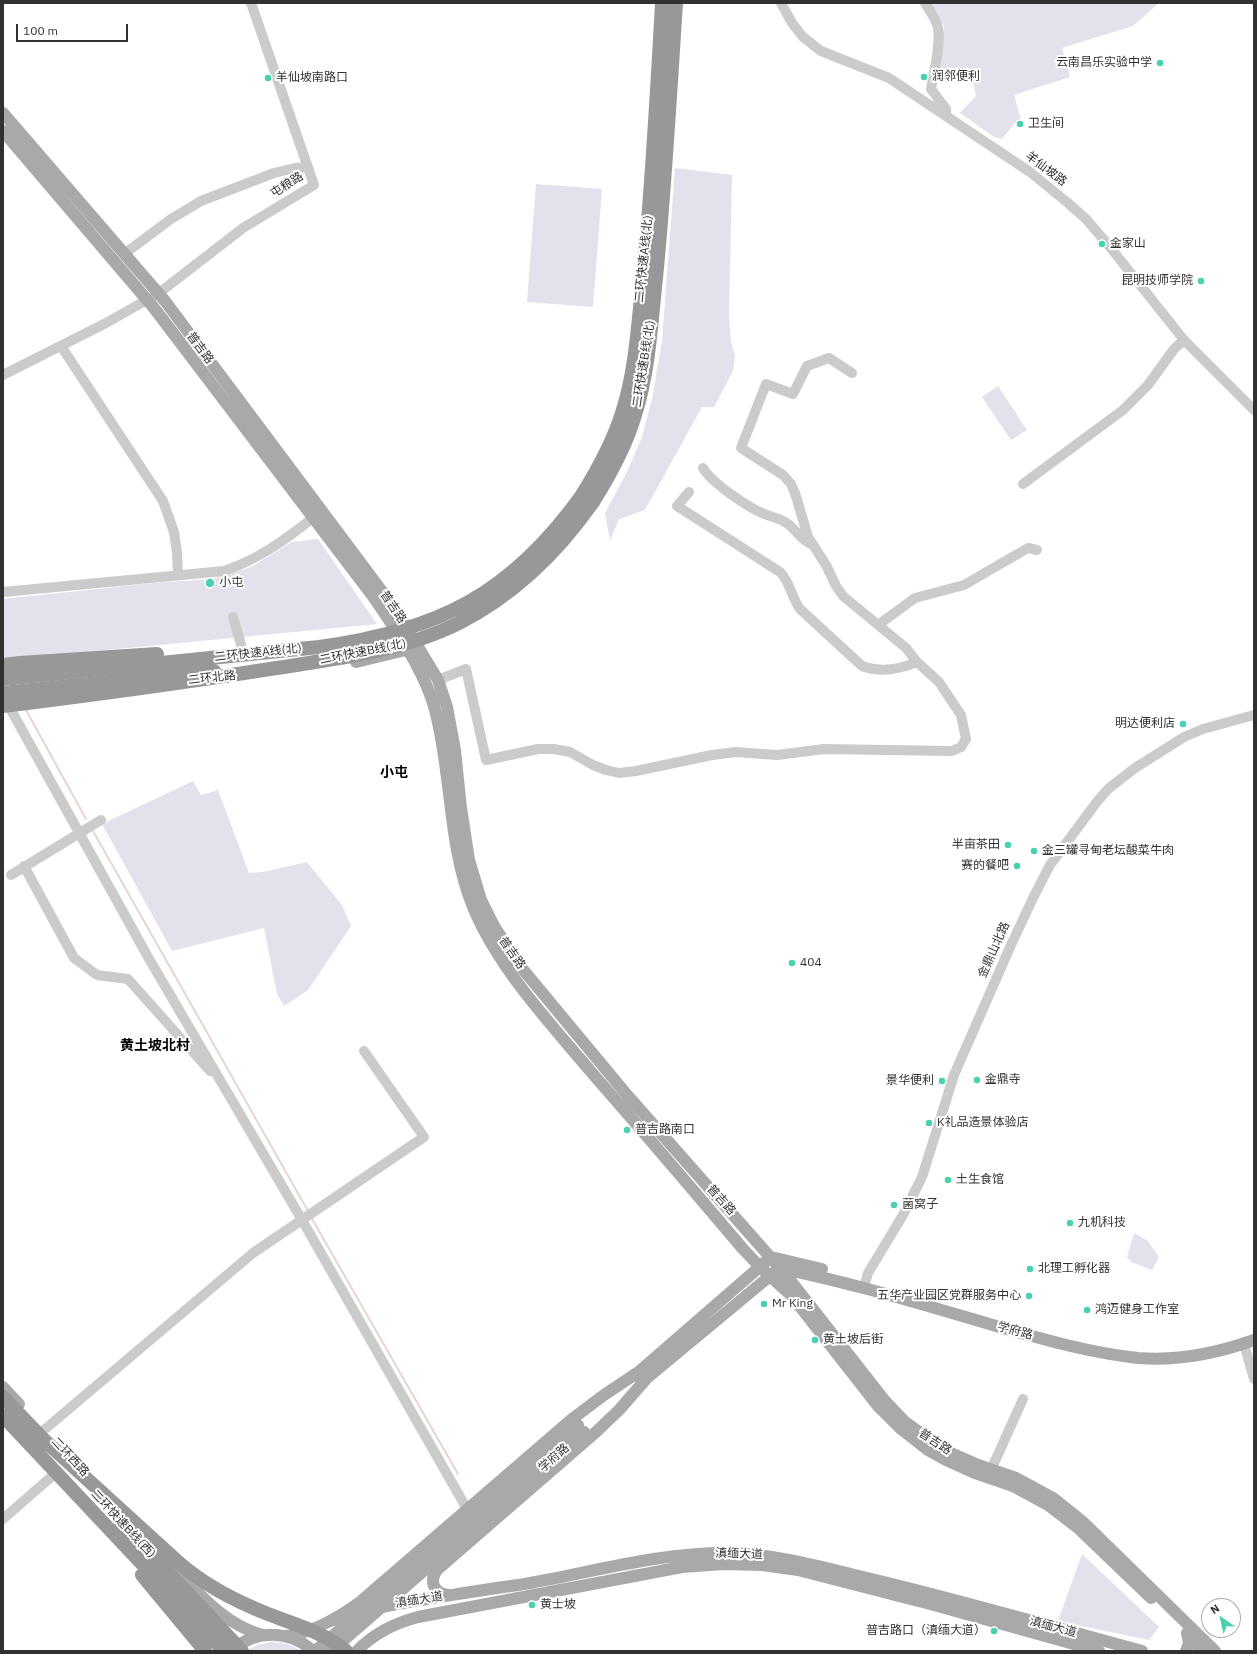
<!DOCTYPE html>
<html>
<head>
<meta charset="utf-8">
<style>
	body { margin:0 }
	#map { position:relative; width:1257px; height:1654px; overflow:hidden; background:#fff; font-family:"IBM Plex Sans",sans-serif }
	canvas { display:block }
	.frame { position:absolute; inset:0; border:4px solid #313131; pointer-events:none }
	.north { position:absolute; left:1201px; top:1598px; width:40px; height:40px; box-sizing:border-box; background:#fff; border:1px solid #adadad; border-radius:50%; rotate:326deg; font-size:11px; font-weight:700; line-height:16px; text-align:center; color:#313131 }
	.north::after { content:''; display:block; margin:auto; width:14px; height:18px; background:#49d1b0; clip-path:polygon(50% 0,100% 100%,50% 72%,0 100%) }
	.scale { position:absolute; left:16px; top:24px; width:112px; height:18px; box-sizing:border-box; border:2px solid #313131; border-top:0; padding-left:5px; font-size:12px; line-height:14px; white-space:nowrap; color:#313131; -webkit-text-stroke:3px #fff; paint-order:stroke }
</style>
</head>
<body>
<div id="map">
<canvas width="1257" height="1654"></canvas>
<div class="frame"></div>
<div class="north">N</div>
<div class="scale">100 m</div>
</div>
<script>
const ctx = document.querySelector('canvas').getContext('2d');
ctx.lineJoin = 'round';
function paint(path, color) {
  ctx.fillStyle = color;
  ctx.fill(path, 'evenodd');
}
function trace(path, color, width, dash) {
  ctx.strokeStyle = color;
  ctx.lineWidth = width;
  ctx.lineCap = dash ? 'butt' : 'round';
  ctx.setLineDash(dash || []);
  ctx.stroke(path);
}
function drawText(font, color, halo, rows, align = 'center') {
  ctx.font = font + ' "IBM Plex Sans","Noto Sans SC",sans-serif';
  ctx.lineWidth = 4;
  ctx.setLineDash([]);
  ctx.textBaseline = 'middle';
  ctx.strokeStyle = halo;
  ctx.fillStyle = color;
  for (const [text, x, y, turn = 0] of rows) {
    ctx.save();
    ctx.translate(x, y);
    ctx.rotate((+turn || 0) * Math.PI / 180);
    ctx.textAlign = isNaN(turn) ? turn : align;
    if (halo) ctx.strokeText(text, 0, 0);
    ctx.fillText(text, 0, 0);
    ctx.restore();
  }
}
const green = new Path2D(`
	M 929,3 L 1159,3 L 1133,26 L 1062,48 L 1070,77 L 1014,95 L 1021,120 L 1015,123 L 1002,139 L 994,137 L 960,113 L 976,96 L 971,69 L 938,72 L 944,26 Z
	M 675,168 L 732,175 L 729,317 L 731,342 L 735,355 L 733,371 L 714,407 L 702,407 L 645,510 L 619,519 L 610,541 L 605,513 L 626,474 L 642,437 L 652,399 L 662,341 Z
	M 536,184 L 602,189 L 593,307 L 527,302 Z
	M 998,386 L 1027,430 L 1011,440 L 982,397 Z
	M 318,539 L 377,624 L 3,660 L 3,599 L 153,583 L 213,579 L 251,567 L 292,542 Z
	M 193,781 L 201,795 L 218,790 L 249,873 L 263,872 L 307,862 L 342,905 L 351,926 L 308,990 L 284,1006 L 277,994 L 264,928 L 172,951 L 102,824 Z
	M 1134,1233 L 1148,1241 L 1159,1257 L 1152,1270 L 1131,1262 L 1127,1257 Z
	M 1082,1554 L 1159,1627 L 1149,1640 L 1058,1621 Z
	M 271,1642 L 287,1644 L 302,1651 L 245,1651 L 257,1645 Z`);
const stream = new Path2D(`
	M 26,710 L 86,819
	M 93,831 L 308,1211
	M 311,1217 L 458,1474`);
const minor = new Path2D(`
	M 781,3 L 792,23 L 803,37 L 821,51 L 889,78 L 1030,172 L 1068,203 L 1086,219 L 1110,247 L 1184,340 L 1254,410
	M 925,3 C 930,11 936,19 938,28 C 941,45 934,72 931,89 L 946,109 L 946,116
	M 124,254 L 171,219 L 201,201 L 274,173 L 295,168 L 308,167
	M 61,346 L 163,501 L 174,532 L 177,552 L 178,575
	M 3,375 L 106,323 L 159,293 L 243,228 L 314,185 L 251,3
	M 703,468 C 712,483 746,506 762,513 C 771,517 780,518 788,524 C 796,530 802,541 811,544
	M 1023,484 L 1123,410 L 1148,385 L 1174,349 L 1184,340
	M 689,492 L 677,506 L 780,572 C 791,583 791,597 800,609 L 862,666 C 880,673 901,669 917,662
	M 3,592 L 224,571 C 259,559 285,540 314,517
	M 233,617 L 242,648
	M 878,625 L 915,598 L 964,585 L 1028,548 L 1037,550
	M 438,680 L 466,669 L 486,760 L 538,749 L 554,749 L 570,752 L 593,765 L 606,770 L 619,773 L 636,771 L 712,755 L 736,752 L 777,755 L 824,749 L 952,751 L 961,747 L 966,739 L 961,715 L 939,682 L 917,662 L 906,648 L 843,596 L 836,586 L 826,565 L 808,537 L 795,493 L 791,484 L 783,475 L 741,448 L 766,384 L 793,394 L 807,366 L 829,358 L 852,373
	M 6,701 L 148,957 L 302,1220 L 467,1509
	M 24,866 L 74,958 L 97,975 L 128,979 L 210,1071
	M 11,875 L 101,820
	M 864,1287 L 868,1273 L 903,1215 L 922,1177 L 954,1075 L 1011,945 L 1034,896 L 1050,865 L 1096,803 L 1108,789 L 1135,768 L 1184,737 L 1203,729 L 1254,715
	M 1244,1344 L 1254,1379
	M 44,1430 L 253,1253 L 424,1137 L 364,1051
	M 991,1470 L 1023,1399
	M 3,1519 L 51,1477`);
const major = new Path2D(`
	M 3,113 L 165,301 L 396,610 L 438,680 L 447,707 L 455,750 L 461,808 L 469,860 L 481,900 L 494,926 L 520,966 L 628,1096 L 786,1275 L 885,1401 L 904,1421 L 933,1442 L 953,1454 L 978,1465 L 1016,1478 L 1053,1498 L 1083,1522 L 1215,1651
	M 3,131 L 154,308 L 372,595 C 395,628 427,674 436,714 C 452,777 448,846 473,907 C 498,968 550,1023 592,1073 C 643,1131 693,1190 743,1249 L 760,1267 L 791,1295 L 878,1406 L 900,1428 L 928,1450 L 946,1460 L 975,1473 L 1013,1486 L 1048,1505 L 1078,1528 L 1151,1598
	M 356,662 L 414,648
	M 3,672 L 40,668
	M 779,1268 C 853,1283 924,1305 996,1326 C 1042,1339 1090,1353 1138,1358 C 1176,1361 1218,1353 1254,1340
	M 634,1376 L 771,1257 L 822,1269
	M 641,1383 L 776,1271
	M 3,1387 L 19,1404
	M 173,1567 C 198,1593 226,1626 263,1635
	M 449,1595 C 434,1594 428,1581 438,1569 L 596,1432 L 619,1410 L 647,1378
	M 330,1621 C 362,1610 394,1604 427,1599 C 458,1594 488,1589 518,1585 C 586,1574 659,1552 728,1553 C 775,1554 818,1566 863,1577 C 957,1599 1049,1626 1142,1651
	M 1188,1635 L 1203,1651
	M 286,1636 C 313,1633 338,1618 360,1602 L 572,1419 L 604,1395 L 640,1371
	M 232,1651 C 255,1629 290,1630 313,1651
	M 357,1651 C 374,1633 395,1623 418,1617 L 682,1567 L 724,1564 L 762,1565 L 798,1570 L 934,1605 L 1099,1651
	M 1186,1651 L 1189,1643 L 1187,1633`);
const highway = new Path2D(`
	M 582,495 C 598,469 613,442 622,413 C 636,370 638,323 643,278 C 652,187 657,95 662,3
	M 593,502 C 610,475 626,446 635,415 C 649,371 651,324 656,278 C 665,186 670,95 676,3
	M 3,665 L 20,663
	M 3,693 L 214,671`);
const majorBridge = new Path2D(`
	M 315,1651 L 578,1425
	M 331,1651 L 584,1432`);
const highwayBridge = new Path2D(`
	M 20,663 L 157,654
	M 3,679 L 319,647 C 438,631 511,594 582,495
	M 3,706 C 92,695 181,683 270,669 C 334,659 401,652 459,623 C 514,595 558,552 593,502
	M 3,1397 L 49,1445
	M 3,1416 L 224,1651
	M 43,1439 L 178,1562 C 204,1585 235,1601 268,1614 C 296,1625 323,1632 346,1651
	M 121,1522 L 242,1651
	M 142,1575 L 205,1651`);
const markers = [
	[1160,63,4,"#49d1b0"],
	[924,77,4,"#49d1b0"],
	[268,78,4,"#49d1b0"],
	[1020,124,4,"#49d1b0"],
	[1102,244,4,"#49d1b0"],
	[1201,281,4,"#49d1b0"],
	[210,583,5,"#49d1b0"],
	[1183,724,4,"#49d1b0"],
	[1008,845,4,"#49d1b0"],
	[1034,851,4,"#49d1b0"],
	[1017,866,4,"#49d1b0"],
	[792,963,4,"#49d1b0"],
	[977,1080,4,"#49d1b0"],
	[942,1081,4,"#49d1b0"],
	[929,1123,4,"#49d1b0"],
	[627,1130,4,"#49d1b0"],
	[948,1180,4,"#49d1b0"],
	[894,1205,4,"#49d1b0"],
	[1070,1223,4,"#49d1b0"],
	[1030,1269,4,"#49d1b0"],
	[1029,1296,4,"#49d1b0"],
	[764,1304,4,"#49d1b0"],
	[1087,1310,4,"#49d1b0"],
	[815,1340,4,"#49d1b0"],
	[532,1605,4,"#49d1b0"],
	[994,1631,4,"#49d1b0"]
];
const poiNames = [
	["云南昌乐实验中学",1152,63,"right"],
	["润邻便利",932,77],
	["羊仙坡南路口",276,78],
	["卫生间",1028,124],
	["金家山",1110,244],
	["昆明技师学院",1193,281,"right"],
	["小屯",219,583],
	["明达便利店",1175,724,"right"],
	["半亩茶田",1000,845,"right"],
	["金三罐寻甸老坛酸菜牛肉",1042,851],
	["赛的餐吧",1009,866,"right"],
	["404",800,963],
	["金鼎寺",985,1080],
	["景华便利",934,1081,"right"],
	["K礼品造景体验店",937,1123],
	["普吉路南口",635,1130],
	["土生食馆",956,1180],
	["菌窝子",902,1205],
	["九机科技",1078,1223],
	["北理工孵化器",1038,1269],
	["五华产业园区党群服务中心",1021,1296,"right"],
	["Mr King",772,1304],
	["鸿迈健身工作室",1095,1310],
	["黄土坡后街",823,1340],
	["黄士坡",540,1605],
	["普吉路口（滇缅大道）",986,1631,"right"]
];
const streetNames = [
	["羊仙坡路",1046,169,37],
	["屯粮路",287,185,-33],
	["二环快速A线(北)",644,259,-84],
	["普吉路",200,348,53],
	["二环快速B线(北)",644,364,-81],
	["普吉路",393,607,56],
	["二环快速B线(北)",363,652,-11],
	["二环快速A线(北)",258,653,-6],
	["二环北路",212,678,-6],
	["金鼎山北路",994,950,-66],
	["普吉路",512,953,55],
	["普吉路",721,1200,48],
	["学府路",1015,1331,15],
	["普吉路",935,1442,33],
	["二环西路",70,1457,47],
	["学府路",554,1458,-41],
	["二环快速B线(西)",123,1524,47],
	["滇缅大道",739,1554,2],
	["滇缅大道",419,1600,-9],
	["滇缅大道",1053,1627,15]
];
const quarterNames = [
	["小屯",394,773],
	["黄土坡北村",155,1046]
];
paint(green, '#e4e1ec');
trace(stream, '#e9d5cf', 2);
trace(minor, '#cbcbcb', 10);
trace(major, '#a9a9a9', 12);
trace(highway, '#989898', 14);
trace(majorBridge, '#a9a9a9', 12);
trace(highwayBridge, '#989898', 14);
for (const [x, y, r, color] of markers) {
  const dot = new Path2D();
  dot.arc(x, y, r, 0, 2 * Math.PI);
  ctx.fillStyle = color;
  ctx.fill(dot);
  trace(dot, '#fff', 1.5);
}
drawText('12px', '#313131', '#fff', poiNames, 'left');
drawText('12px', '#313131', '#fff', streetNames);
drawText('bold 14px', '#000', '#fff', quarterNames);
</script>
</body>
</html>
